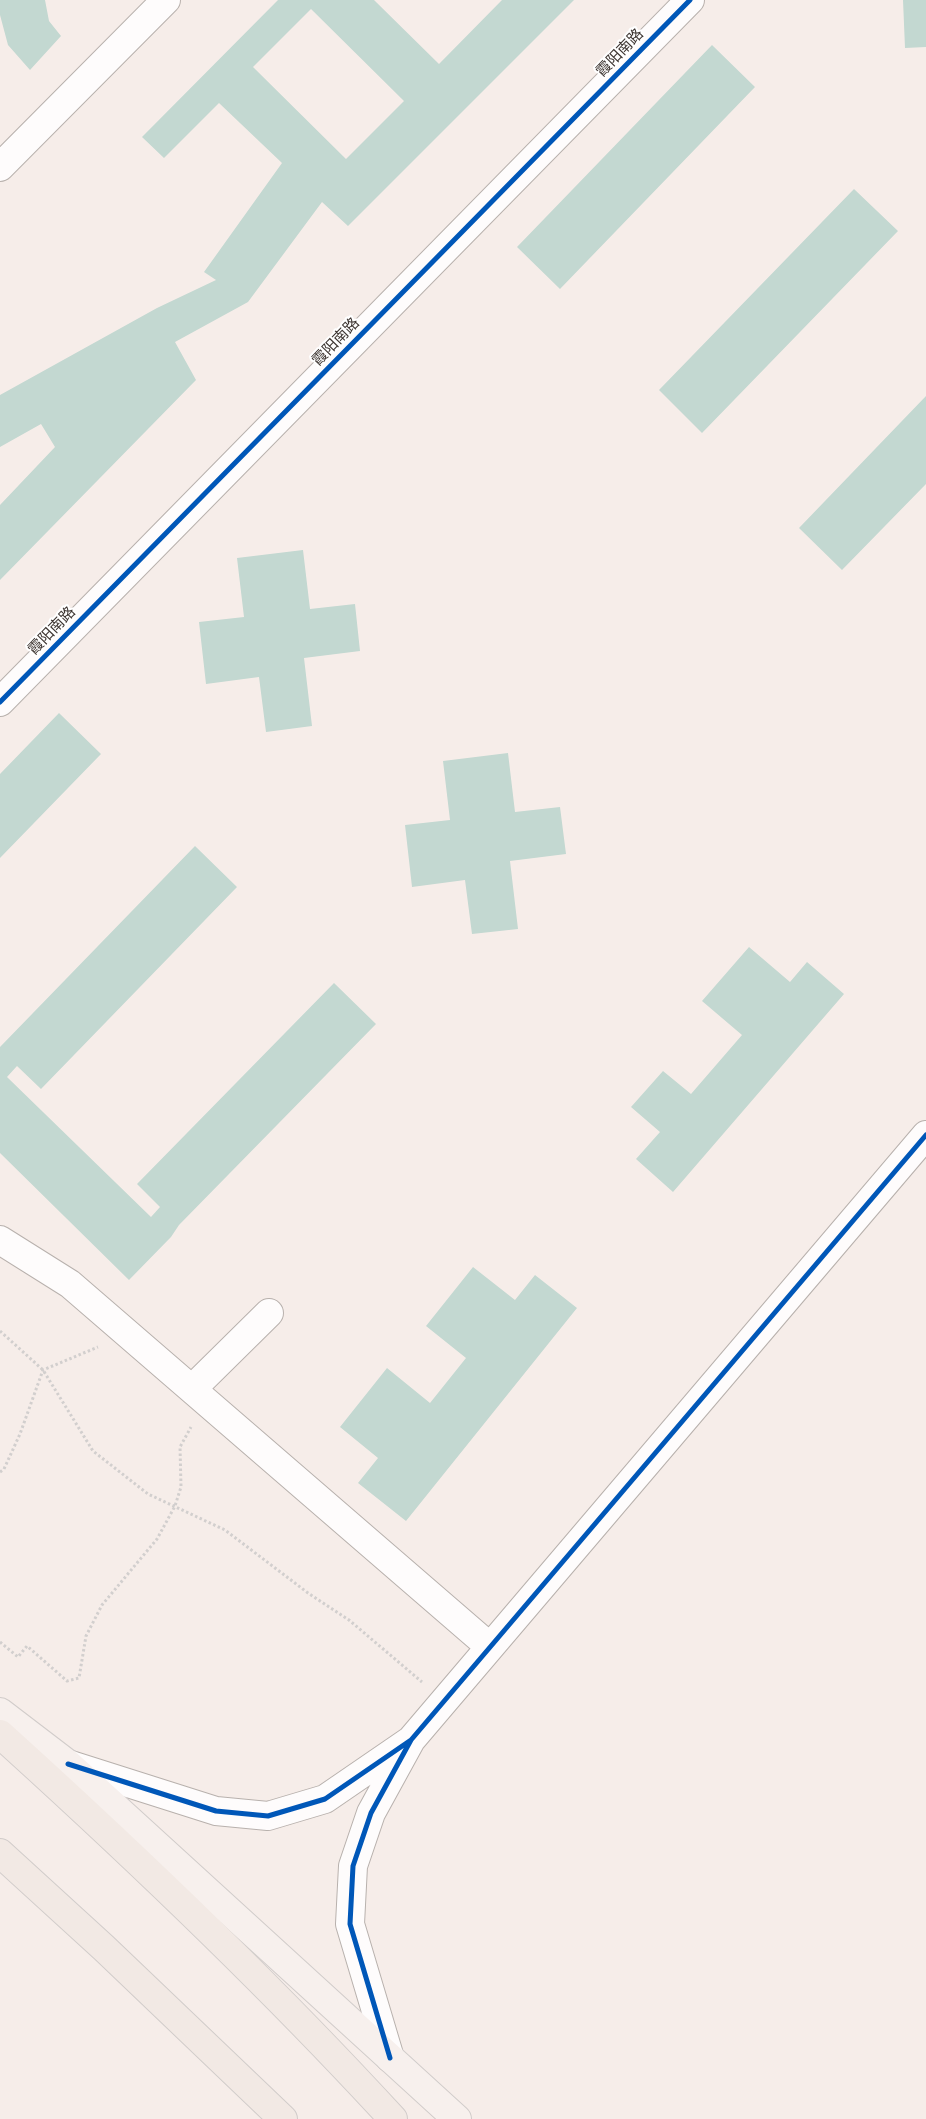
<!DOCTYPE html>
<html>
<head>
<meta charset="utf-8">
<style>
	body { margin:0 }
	canvas { display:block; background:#f6ede9 }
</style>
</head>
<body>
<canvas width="926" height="2119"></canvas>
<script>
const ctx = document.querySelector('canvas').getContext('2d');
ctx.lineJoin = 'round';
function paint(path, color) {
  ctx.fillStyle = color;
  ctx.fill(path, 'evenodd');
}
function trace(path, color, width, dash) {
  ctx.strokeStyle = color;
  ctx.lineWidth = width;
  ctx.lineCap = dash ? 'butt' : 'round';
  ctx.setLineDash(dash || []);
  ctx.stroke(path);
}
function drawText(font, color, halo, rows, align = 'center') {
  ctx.font = font + ' "Open Sans","Noto Sans SC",sans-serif';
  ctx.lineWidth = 4;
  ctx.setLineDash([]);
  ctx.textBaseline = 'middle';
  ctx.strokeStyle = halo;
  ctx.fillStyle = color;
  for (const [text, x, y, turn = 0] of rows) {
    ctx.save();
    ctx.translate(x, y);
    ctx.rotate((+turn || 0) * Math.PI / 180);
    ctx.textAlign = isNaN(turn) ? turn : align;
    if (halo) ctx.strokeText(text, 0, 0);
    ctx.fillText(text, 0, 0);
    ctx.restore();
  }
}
const building = new Path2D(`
	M 0,0 L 45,0 L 49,21 L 61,36 L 30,70 L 8,45 L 0,15 Z
	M 278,0 L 374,0 L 439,64 L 502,0 L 574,0 L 348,226 L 322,202 L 248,302 L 175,342 L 196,380 L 0,580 L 0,505 L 55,447 L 41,424 L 0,447 L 0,395 L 157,308 L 216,280 L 204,272 L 282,163 L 219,103 L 164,158 L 142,137 ZM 311,9 L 404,101 L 346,159 L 253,67 Z
	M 903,0 L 926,0 L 926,47 L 905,48 Z
	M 712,45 L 755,87 L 560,289 L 517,247 Z
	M 854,189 L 898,231 L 702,433 L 659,390 Z
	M 926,396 L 926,484 L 842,570 L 799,528 Z
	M 303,550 L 310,609 L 355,604 L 360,651 L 304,658 L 312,726 L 266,732 L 259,677 L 206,684 L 199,622 L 244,617 L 237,558 Z
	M 59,713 L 101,754 L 0,858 L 0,774 Z
	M 508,753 L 515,812 L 560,807 L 566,854 L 510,861 L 518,929 L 472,934 L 465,880 L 412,887 L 405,825 L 450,820 L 443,761 Z
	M 195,846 L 237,887 L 41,1089 L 17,1066 L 7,1077 L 151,1217 L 160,1207 L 137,1184 L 334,983 L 376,1024 L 179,1225 L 171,1237 L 129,1280 L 0,1153 L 0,1047 Z
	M 749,947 L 790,982 L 807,962 L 844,994 L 673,1192 L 636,1159 L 660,1132 L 631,1107 L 663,1071 L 691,1094 L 742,1035 L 702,1001 Z
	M 473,1267 L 515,1300 L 535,1275 L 577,1308 L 406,1521 L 358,1483 L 378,1458 L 340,1427 L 387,1368 L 430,1403 L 466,1358 L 426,1326 Z`);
const path = new Path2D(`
	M 0,1331 L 43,1370 L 93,1451 L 148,1494 L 225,1530 L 308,1593 L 349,1620 L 422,1682
	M 0,1472 L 4,1469 L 20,1434 L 43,1370 L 98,1347
	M 0,1642 L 18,1657 L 27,1646 L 67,1681 L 79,1678 L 86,1636 L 102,1605 L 157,1539 L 175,1506 L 181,1487 L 180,1447 L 191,1427`);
const minor = new Path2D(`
	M 0,167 L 166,0
	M 0,702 L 690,0
	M 0,1240 L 70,1284 L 490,1647
	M 192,1389 L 269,1313
	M 411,1740 L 926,1135
	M 68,1764 L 216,1811 L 268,1816 L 325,1799 L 411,1740 L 371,1813 L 353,1866 L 350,1924 L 390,2058`);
const major = new Path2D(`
	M 0,1712 L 68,1764 L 457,2119`);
const highway = new Path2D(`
	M 0,1734 C 136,1857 269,1984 393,2119
	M 0,1853 L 104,1948 L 283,2119`);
const cycleway = new Path2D(`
	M 0,702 L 690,0
	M 411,1740 L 926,1135
	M 68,1764 L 216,1811 L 268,1816 L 325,1799 L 411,1740 L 371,1813 L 353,1866 L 350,1924 L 390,2058`);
const streetNames = [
	["霞阳南路",620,53,-46],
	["霞阳南路",336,342,-46],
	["霞阳南路",52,631,-46]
];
paint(building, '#c3d8d1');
trace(minor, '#b8b1ad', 30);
trace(major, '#d1ccca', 30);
trace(highway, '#d1ccca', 30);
trace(path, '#d2cfce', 3, [2.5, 2.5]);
trace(minor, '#fefcfc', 28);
trace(major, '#f7f0ed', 28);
trace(highway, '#f2e9e4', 28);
trace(cycleway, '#0057b8', 5);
drawText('15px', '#3d3531', '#fff', streetNames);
</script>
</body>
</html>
